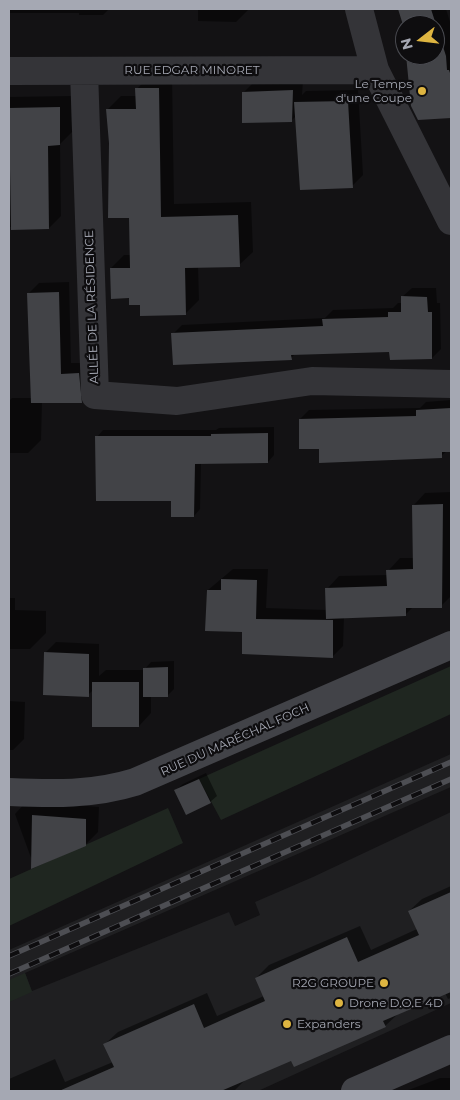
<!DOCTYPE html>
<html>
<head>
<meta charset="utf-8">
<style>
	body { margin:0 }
	#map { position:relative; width:460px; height:1100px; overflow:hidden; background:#131214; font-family:Montserrat,sans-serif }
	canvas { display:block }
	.frame { position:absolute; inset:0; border:10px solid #a5a8b3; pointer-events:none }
	.north { position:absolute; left:395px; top:15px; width:50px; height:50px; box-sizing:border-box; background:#0e0d0f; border:1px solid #4a4b51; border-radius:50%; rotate:254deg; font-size:14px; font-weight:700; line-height:20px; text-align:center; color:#a5a8b3 }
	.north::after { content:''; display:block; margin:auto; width:18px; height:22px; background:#deb541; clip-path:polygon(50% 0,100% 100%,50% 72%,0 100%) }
</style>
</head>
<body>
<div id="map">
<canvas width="460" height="1100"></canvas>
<div class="frame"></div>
<div class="north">N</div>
</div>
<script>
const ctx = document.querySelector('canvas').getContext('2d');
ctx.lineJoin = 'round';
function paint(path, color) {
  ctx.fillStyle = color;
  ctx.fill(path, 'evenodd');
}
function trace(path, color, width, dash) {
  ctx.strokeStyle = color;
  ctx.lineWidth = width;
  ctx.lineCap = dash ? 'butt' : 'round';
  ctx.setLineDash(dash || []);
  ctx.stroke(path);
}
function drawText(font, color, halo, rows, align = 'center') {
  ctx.font = font + ' Montserrat,sans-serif';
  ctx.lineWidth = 4.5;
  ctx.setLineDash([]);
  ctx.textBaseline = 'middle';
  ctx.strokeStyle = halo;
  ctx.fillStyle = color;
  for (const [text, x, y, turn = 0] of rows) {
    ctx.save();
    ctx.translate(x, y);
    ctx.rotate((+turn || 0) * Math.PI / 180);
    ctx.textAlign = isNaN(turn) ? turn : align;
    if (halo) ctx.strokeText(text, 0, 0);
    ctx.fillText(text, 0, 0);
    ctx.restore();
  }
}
const built = new Path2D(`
	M 451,754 L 451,787 L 25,973 L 32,991 L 229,912 L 235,926 L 260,915 L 255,902 L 313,877 L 451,812 L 451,1003 L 258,1091 L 9,1091 L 9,950 Z`);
const green = new Path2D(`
	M 451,666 L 451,714 L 221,820 L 199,779 Z
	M 168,808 L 183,843 L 9,926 L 9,879 Z
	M 25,973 L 32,992 L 9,1002 L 9,980 Z`);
const shadow = new Path2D(`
	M 9,9 L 109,9 L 103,15 L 79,15 L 79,13 L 9,13 Z
	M 198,9 L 249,9 L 236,22 L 198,21 Z
	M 399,9 L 446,9 L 451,25 L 451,117 L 425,119 L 407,55 L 435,55 L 435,25 L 405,25 L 405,28 Z
	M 150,75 L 172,75 L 174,204 L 251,202 L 253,252 L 239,265 L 198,266 L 199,300 L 185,314 L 141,304 L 130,297 L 111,268 L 124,255 L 131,255 L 130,217 L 110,143 L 108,109 L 121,96 L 137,96 L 137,89 Z
	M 303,80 L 302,95 L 306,91 L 358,90 L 363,175 L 352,186 L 296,116 L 291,121 L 244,92 L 254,82 Z
	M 71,96 L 72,132 L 60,144 L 61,216 L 49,228 L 9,227 L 9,97 Z
	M 69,282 L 71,363 L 89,363 L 92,391 L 81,402 L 42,402 L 41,440 L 28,453 L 9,453 L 9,401 L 12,398 L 32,398 L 28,294 L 39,283 Z
	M 412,288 L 436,288 L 437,303 L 440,303 L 441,349 L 432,358 L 391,351 L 296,353 L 291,358 L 173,334 L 182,325 L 325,318 L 333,310 L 393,308 L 398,303 L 402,303 L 402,297 Z
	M 451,400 L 451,450 L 447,451 L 441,456 L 320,448 L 300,419 L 309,410 L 420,408 L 426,402 Z
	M 274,427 L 274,455 L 268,462 L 201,463 L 200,509 L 194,516 L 97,437 L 103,430 L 216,430 L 219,428 Z
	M 451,492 L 451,596 L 441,606 L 414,606 L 405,615 L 344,617 L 343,646 L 332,657 L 244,631 L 208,590 L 233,569 L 268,569 L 266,608 L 327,610 L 327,589 L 339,576 L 388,575 L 388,571 L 400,558 L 414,558 L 413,506 L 425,493 Z
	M 9,598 L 15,598 L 15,610 L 46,611 L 46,633 L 30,649 L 9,649 Z
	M 56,642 L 99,644 L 99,676 L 106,670 L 144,670 L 151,662 L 174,661 L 174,689 L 167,696 L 151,695 L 151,713 L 139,726 L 93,690 L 88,695 L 45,653 Z
	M 9,701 L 25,702 L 24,739 L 13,750 L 9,750 Z
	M 206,773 L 217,796 L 210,802 L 176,790 L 183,784 Z
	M 27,801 L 99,807 L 98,832 L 85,845 L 34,866 L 15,814 Z
	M 451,886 L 451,998 L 448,999 L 445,993 L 398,1014 L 385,1026 L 292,1059 L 245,1080 L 234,1091 L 9,1091 L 9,1079 L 55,1059 L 65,1082 L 113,1062 L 105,1044 L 118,1032 L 207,993 L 217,1016 L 264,996 L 256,978 L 269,965 L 360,926 L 371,950 L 417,929 L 409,911 L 422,899 Z
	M 440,1078 L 451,1078 L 451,1091 L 406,1091 Z`);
const building = new Path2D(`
	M 398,9 L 431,9 L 446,56 L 447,70 L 449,70 L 451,76 L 451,118 L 418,120 L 411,106 L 406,55 L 435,55 L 435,25 L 405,25 L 405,42 L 404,28 Z
	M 135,88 L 159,88 L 161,217 L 238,215 L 240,267 L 185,268 L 186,315 L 140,316 L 140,305 L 129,305 L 129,298 L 111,299 L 110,268 L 130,268 L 129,218 L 108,218 L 109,143 L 106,109 L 136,109 Z
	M 293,90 L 292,122 L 242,123 L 242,92 Z
	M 348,101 L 353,188 L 300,190 L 294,102 Z
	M 60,107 L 60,145 L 48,146 L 49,229 L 11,230 L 9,108 Z
	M 59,292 L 61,374 L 79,373 L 82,403 L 31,403 L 27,293 Z
	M 401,296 L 427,297 L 428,312 L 432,312 L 432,359 L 390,360 L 389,352 L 291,355 L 292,360 L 173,365 L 171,333 L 323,326 L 322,319 L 388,317 L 388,312 L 401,312 Z
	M 451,408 L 451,452 L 442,452 L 442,458 L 319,463 L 319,449 L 299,449 L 299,419 L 416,416 L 416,410 Z
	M 268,433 L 268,463 L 195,464 L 194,517 L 171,517 L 171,501 L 96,501 L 95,436 L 211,436 L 211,434 Z
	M 443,504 L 442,608 L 406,608 L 406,616 L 326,619 L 325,588 L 387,586 L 386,570 L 413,569 L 412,505 Z
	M 221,579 L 257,580 L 256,619 L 333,620 L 333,658 L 242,654 L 242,632 L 205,631 L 207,590 L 221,590 Z
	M 44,652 L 89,654 L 89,697 L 43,695 Z
	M 168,667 L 168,697 L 143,697 L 143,668 Z
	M 92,682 L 139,682 L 139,727 L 92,727 Z
	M 199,779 L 211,803 L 186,815 L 174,790 Z
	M 32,815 L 86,819 L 86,846 L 31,869 Z
	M 451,892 L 451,992 L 383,1021 L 386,1027 L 294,1067 L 291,1061 L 221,1091 L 59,1091 L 114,1067 L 103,1044 L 194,1004 L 204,1028 L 233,1015 L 265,1001 L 255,978 L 347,937 L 358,962 L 419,935 L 408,911 Z`);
const street = new Path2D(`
	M 359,9 L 375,70 L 451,221
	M 9,71 L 375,70
	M 84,71 L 95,395 L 177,401 L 312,381 L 451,384`);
const secondary = new Path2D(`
	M 9,792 C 53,794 93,795 135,782 L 451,645
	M 355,1091 L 451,1049`);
const rail = new Path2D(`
	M 9,956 L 451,762
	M 9,974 L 451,779`);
const markers = [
	[422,91,5,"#deb541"],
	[384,983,5,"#deb541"],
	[339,1003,5,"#deb541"],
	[287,1024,5,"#deb541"]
];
const streetNames = [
	["RUE EDGAR MINORET",192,70],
	["ALLÉE DE LA RÉSIDENCE",92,307,-92],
	["RUE DU MARÉCHAL FOCH",235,740,-24]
];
const poiNames = [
	["Le Temps",412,84],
	["d'une Coupe",412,98],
	["R2G GROUPE",374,983],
	["Drone D.O.E 4D",349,1003,"left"],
	["Expanders",297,1024,"left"]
];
paint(built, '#1f1f21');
paint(green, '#1f2620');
paint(shadow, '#0007');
paint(building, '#424347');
trace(street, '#343438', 28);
trace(secondary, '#424348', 28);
trace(rail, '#4d4e53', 5.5);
trace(rail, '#0e0d0f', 4, [11]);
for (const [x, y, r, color] of markers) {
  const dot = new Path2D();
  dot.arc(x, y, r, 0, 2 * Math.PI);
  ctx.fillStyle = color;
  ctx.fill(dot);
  trace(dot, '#0e0d0f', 2);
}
drawText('12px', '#a5a8b3', '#0e0d0f', streetNames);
drawText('12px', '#a5a8b3', '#0e0d0f', poiNames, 'right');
</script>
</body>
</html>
